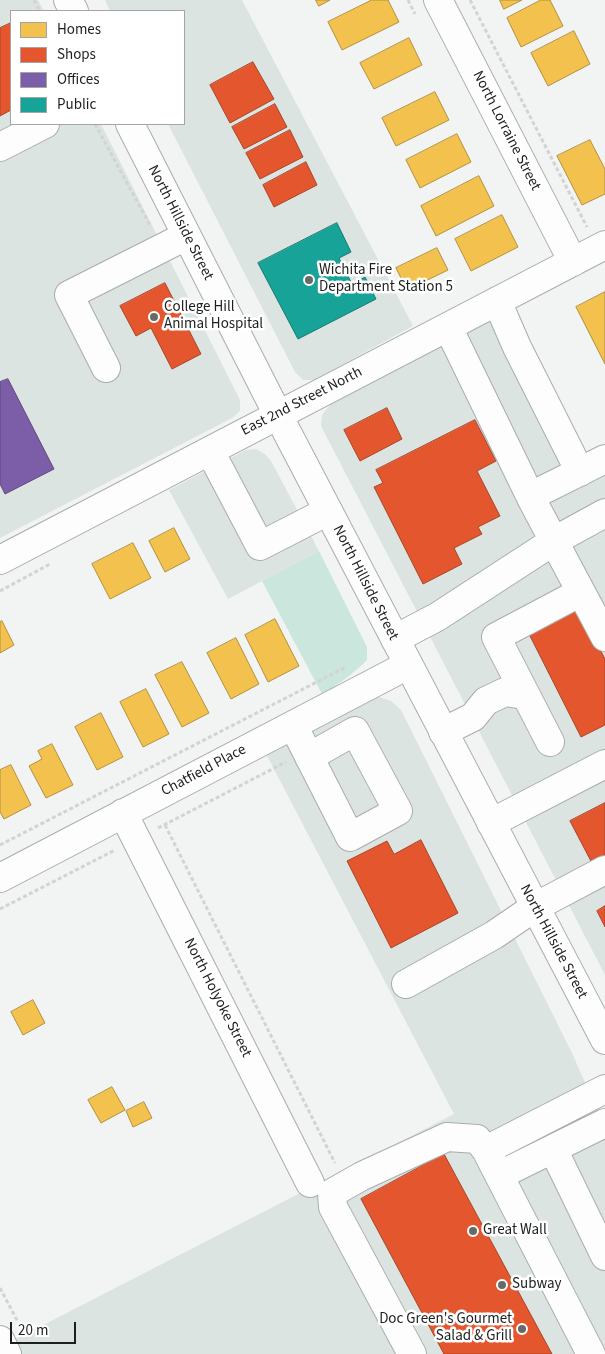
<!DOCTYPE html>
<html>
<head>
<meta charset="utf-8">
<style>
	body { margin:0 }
	#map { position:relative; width:605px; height:1354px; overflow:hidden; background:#f1f4f3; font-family:"Source Sans 3",sans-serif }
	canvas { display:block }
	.legend { position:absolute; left:10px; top:10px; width:175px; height:115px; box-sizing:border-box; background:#fff; border:1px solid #a5a5a5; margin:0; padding:6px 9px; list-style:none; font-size:15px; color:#1d1f1e }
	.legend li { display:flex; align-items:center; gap:10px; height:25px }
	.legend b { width:25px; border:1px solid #a5a5a5 }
	.scale { position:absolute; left:10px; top:1322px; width:66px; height:22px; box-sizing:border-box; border:2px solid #1d1f1e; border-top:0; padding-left:6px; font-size:15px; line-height:18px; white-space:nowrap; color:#1d1f1e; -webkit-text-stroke:4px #fff; paint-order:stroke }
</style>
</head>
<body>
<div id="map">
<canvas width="605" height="1354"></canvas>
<ul class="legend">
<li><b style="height:14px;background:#f2c14e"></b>Homes</li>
<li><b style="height:14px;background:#e4572e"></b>Shops</li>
<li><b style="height:14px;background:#7b5ea7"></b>Offices</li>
<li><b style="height:14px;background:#17a398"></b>Public</li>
</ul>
<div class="scale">20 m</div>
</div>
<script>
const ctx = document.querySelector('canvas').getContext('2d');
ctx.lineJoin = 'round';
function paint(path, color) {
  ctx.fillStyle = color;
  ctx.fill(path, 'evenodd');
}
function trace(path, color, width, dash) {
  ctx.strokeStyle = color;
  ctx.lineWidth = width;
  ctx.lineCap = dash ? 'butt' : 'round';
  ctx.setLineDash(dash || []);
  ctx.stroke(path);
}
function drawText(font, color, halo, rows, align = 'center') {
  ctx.font = font + ' "Source Sans 3",sans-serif';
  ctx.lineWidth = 5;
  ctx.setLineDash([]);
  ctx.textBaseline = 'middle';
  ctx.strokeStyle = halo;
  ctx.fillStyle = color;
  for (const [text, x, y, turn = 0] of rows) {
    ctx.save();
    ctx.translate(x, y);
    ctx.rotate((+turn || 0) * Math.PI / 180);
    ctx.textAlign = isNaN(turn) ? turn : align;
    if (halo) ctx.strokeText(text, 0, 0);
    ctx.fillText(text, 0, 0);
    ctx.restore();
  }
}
const built = new Path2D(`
	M 0,0 L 38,0 L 44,11 L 11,11 L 11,124 L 101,124 L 240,400 L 240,411 L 232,418 L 0,538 Z
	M 105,0 L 242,0 L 413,326 L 314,380 L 303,380 L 295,372 L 168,124 L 184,124 L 184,11 L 110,11 Z
	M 509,310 L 586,459 L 605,449 L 605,975 L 321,426 L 322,415 L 330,405 L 340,397 Z
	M 256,449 L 265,454 L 271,461 L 319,551 L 228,599 L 169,490 L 246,450 Z
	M 376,696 L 391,701 L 401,710 L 572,1053 L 605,1128 L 605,1354 L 21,1354 L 14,1340 L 454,1114 L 264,750 Z`);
const green = new Path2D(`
	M 319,551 L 367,647 L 367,660 C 353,674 339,684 322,694 L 262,581 Z`);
const homes = new Path2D(`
	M 316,0 L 330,0 L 319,6 Z
	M 372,0 L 388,0 L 399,22 L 342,50 L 328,22 Z
	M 500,0 L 522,0 L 504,9 Z
	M 541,0 L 550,0 L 563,26 L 521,47 L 507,18 Z
	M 574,31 L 590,64 L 548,86 L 531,53 Z
	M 409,38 L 422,65 L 374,89 L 360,63 Z
	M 435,92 L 449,120 L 396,146 L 382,118 Z
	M 457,134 L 471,162 L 420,188 L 406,160 Z
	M 590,140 L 605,169 L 605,194 L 582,205 L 557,156 Z
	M 479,176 L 494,206 L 436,236 L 421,206 Z
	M 502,215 L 518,247 L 471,271 L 455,239 Z
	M 437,248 L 448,270 L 407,290 L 396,268 Z
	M 605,292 L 605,364 L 576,307 Z
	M 174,528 L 190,559 L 165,572 L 149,541 Z
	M 133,543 L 151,578 L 110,599 L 92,564 Z
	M 275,619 L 299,666 L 268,682 L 245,635 Z
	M 2,621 L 14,645 L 0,653 L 0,622 Z
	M 236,638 L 259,684 L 231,699 L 207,653 Z
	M 182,662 L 209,713 L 182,727 L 155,675 Z
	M 146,689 L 169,734 L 143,747 L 120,702 Z
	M 101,713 L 123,757 L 97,770 L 75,727 Z
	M 52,744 L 73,785 L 46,798 L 29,766 L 42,759 L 38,751 Z
	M 11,765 L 31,805 L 4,819 L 0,812 L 0,770 Z
	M 33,1000 L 45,1023 L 23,1035 L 11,1012 Z
	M 112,1087 L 125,1110 L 101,1123 L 88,1100 Z
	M 144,1102 L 152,1118 L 133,1127 L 126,1111 Z`);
const shops = new Path2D(`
	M 11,23 L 11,110 L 0,116 L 0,28 Z
	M 253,62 L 274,99 L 230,123 L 210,85 Z
	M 275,104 L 287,127 L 244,149 L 232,127 Z
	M 290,130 L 303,157 L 260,179 L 246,153 Z
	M 306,162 L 317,185 L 274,207 L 263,185 Z
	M 165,283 L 201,354 L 172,369 L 151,328 L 136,336 L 120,306 Z
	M 387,408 L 402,439 L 360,461 L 344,430 Z
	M 475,420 L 496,461 L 477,471 L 500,516 L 478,527 L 482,534 L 454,548 L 462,564 L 423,584 L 374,487 L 383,483 L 376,470 Z
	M 578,607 L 605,659 L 605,725 L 581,737 L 528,632 Z
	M 605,803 L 605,859 L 593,865 L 570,821 Z
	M 421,840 L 458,913 L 391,948 L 347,861 L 387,841 L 394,854 Z
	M 605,906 L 605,927 L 597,911 Z
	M 444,1154 L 552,1354 L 444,1354 L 361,1199 Z`);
const offices = new Path2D(`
	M 8,379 L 54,469 L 5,494 L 0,484 L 0,382 Z`);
const public = new Path2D(`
	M 337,223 L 351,252 L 339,258 L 352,284 L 365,277 L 376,299 L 298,339 L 258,263 Z`);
const path = new Path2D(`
	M 34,0 L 40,11
	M 408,0 L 415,14
	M 470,0 L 587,227
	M 95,124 L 151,227
	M 0,591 L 50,564
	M 165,825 L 335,1163
	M 158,828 L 286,762
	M 0,845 L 346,667
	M 0,909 L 115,850
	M 0,1288 L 18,1322`);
const minor = new Path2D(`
	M 438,0 L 573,262
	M 0,147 L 45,124
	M 497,301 L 517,347 L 580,472
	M 448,327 L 532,500
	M 106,368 L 69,295 L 186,236
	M 210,451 L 260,546 L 328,511
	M 605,459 L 539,492 L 532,500 L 605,637
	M 0,560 L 605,245
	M 395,639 L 437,617 L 554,541 L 605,513
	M 293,725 L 350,837 L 398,811 L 355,731 L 309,757
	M 443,732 L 473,717 L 486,701 L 505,692 L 518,694
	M 550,742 L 496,637 L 581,592
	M 123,813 L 310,1183
	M 491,823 L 605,764
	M 0,878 L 408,665
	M 406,984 L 494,935 L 535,907 L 605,870
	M 553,1149 L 605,1256
	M 486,1150 L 605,1089
	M 500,1175 L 605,1123
	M 0,1340 L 7,1354
	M 412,1354 L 333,1207 L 332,1193 L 362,1176 L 447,1137 L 477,1139 L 486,1150 L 591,1354`);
const major = new Path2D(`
	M 68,0 L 74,11
	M 130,124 L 278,415 L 605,1040`);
const markers = [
	[309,280,5,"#676a69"],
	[154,317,5,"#676a69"],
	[473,1231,5,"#676a69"],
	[502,1285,5,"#676a69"],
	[522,1329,5,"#676a69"]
];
const streetNames = [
	["North Lorraine Street",506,131,63],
	["North Hillside Street",180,223,63],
	["East 2nd Street North",302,402,-27],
	["North Hillside Street",365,583,63],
	["Chatfield Place",204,771,-28],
	["North Hillside Street",553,942,62],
	["North Holyoke Street",217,998,63]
];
const poiNames = [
	["Wichita Fire",319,271],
	["Department Station 5",319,288],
	["College Hill",164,308],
	["Animal Hospital",164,325],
	["Great Wall",483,1231],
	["Subway",512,1285],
	["Doc Green's Gourmet",512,1320,"right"],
	["Salad & Grill",512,1337,"right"]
];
paint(built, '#dce4e2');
paint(green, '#cbe6dc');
paint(homes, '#f2c14e');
trace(homes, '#b29040', 1);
paint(shops, '#e4572e');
trace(shops, '#a84629', 1);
paint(offices, '#7b5ea7');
trace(offices, '#5f4b7e', 1);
paint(public, '#17a398');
trace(public, '#197b73', 1);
trace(minor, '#aaacac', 30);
trace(major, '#aaacac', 30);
trace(path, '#d2d3d3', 3, [4, 2.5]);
trace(minor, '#fdfdfd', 28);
trace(major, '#fdfdfd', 28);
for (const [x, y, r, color] of markers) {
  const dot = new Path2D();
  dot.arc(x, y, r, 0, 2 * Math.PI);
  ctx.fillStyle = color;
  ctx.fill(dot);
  trace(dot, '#fff', 2);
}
drawText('15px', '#1d1f1e', '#fff', streetNames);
drawText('15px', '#1d1f1e', '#fff', poiNames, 'left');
</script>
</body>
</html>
